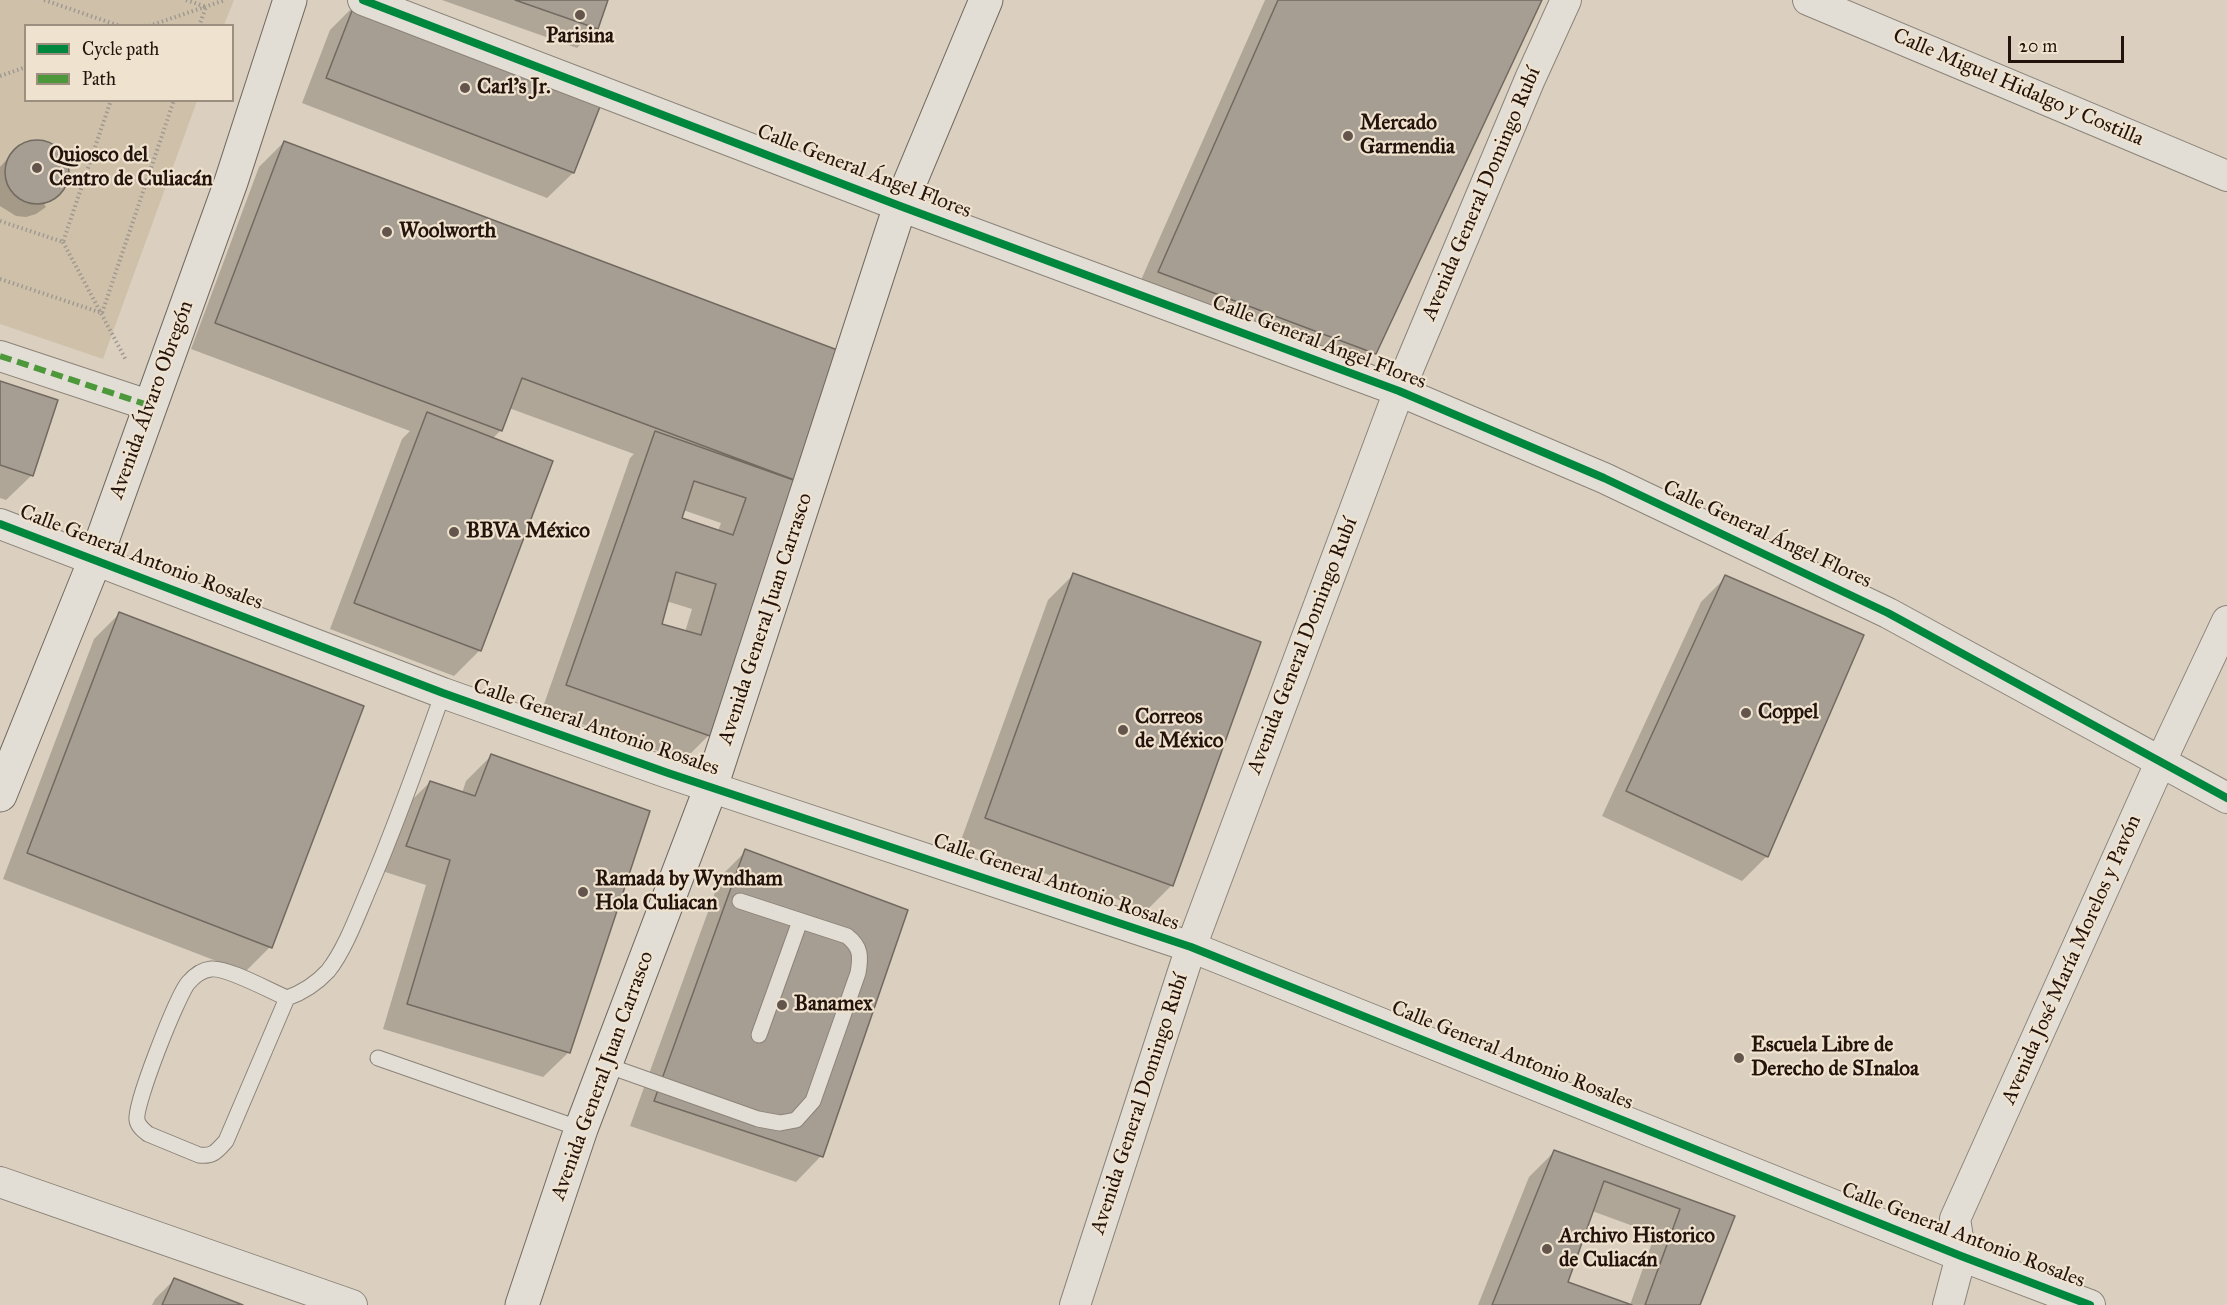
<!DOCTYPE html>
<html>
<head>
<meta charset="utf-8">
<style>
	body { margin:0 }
	#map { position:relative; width:2227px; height:1305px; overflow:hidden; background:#dbd0bf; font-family:"IM FELL Great Primer",serif }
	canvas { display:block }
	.legend { position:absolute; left:24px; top:24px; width:210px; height:78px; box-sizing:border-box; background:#efe2ce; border:2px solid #9d8f80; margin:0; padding:8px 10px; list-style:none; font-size:18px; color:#23130c }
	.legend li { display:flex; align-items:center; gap:12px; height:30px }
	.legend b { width:30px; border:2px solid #9d8f80 }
	.scale { position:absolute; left:2008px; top:36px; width:116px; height:27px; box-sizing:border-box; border:3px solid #23130c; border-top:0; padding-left:8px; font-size:18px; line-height:21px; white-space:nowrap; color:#23130c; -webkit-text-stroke:4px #efe2ce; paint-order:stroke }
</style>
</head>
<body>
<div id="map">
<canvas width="2227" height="1305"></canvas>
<ul class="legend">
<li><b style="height:8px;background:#00873e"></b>Cycle path</li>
<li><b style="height:8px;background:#4d983b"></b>Path</li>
</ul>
<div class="scale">20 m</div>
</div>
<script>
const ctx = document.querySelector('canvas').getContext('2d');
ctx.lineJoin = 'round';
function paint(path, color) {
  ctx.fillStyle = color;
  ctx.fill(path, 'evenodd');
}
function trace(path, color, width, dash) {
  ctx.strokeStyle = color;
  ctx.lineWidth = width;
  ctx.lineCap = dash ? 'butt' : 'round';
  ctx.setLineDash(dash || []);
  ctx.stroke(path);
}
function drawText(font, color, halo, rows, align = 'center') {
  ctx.font = font + ' "IM FELL Great Primer",serif';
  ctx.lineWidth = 4.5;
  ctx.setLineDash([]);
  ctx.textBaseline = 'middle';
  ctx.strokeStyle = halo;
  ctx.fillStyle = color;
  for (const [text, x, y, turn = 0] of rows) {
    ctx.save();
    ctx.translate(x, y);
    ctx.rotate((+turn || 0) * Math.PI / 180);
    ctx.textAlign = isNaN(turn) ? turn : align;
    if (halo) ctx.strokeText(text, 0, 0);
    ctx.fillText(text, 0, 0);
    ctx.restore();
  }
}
const green = new Path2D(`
	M 0,0 L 234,0 L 224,25 L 26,26 L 26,100 L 197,101 L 103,359 L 0,324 Z`);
const shadow = new Path2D(`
	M 442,0 L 606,0 L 596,28 L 577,48 Z
	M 1265,0 L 1541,0 L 1375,353 L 1350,378 L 1133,298 Z
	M 355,5 L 601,99 L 573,173 L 547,198 L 302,103 L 330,30 Z
	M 26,142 L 46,142 L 55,147 L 63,154 L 67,164 L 68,175 L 65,185 L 59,193 L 44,204 L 46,207 L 36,214 L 26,217 L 16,216 L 0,206 L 0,167 L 18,147 Z
	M 284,142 L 846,355 L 709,735 L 684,760 L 542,710 L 630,458 L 634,454 L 509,408 L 501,430 L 492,439 L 551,462 L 479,651 L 454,676 L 330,629 L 402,439 L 410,431 L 191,349 L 259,167 ZM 683,510 L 721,523 L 718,531 L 680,519 ZM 666,601 L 692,609 L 685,632 L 660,625 Z
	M 0,383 L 32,475 L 6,500 L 0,498 Z
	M 1073,575 L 1172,885 L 1147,910 L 960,843 L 1048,600 Z
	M 1726,577 L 1767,856 L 1742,881 L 1602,816 L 1701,602 Z
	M 119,614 L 270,947 L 245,972 L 3,879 L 94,639 Z
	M 491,756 L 569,1052 L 543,1077 L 383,1029 L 426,885 L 382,871 L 405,807 L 430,782 L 462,793 L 466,781 Z
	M 746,851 L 821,1156 L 796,1182 L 630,1126 L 721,876 Z
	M 1554,1152 L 1733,1217 L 1700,1305 L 1630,1305 L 1655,1234 L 1592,1211 L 1566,1283 L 1628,1305 L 1478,1305 L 1529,1177 Z
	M 174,1280 L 239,1305 L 152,1305 L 155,1299 Z`);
const building = new Path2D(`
	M 515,0 L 608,0 L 598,29 Z
	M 1278,0 L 1542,0 L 1376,354 L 1158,272 Z
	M 355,3 L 603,99 L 574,173 L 326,78 Z
	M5 172a32 32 0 1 1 64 0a32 32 0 1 1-64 0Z
	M 284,141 L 848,354 L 800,482 L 522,378 L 502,431 L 215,323 Z
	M 0,381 L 58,400 L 33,476 L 0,465 Z
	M 427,412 L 553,461 L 481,651 L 354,603 Z
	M 655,431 L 799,482 L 710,736 L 566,685 ZM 694,481 L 746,498 L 733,535 L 682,518 ZM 676,572 L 716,584 L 701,635 L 662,624 Z
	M 1073,573 L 1261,642 L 1173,886 L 985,818 Z
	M 1725,575 L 1864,635 L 1768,857 L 1626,791 Z
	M 119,612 L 364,706 L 272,948 L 27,853 Z
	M 491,754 L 650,811 L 570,1053 L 407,1004 L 450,860 L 406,846 L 430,781 L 475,796 Z
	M 745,849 L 908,910 L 823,1157 L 654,1101 Z
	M 1554,1150 L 1735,1216 L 1700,1305 L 1645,1305 L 1680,1209 L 1604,1181 L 1568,1282 L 1632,1305 L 1492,1305 Z
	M 174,1278 L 243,1305 L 162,1305 Z`);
const path = new Path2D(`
	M 44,0 L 120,26
	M 186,0 L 206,7 L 199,26
	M 149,26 L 225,0
	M 0,76 L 26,67
	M 0,221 L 63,242 L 111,100
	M 63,242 L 126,360
	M 0,279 L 102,313 L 174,100`);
const lane = new Path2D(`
	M 287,998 L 226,1141 C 217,1151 213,1157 199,1155 L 148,1134 C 143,1130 138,1126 137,1120 C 134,1105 177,997 188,983 C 194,976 201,970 211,969 C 227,967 270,991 287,998 C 304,992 316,984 328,971 C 344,951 357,917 367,893 C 395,828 419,760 443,693
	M 759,1035 L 800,921
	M 378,1058 L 581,1129
	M 606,1065 L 758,1119 L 780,1123 L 796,1120 L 813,1101 L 858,973 C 861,956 861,947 847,936 L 740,901`);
const street = new Path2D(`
	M 363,0 L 900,206 L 1399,391 L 1604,478 L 1888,613 L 2227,798
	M 1808,0 L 2227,176
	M 0,356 L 151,406
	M 0,524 L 443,693 L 668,773 L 1191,947 L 1961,1256 L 2090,1305
	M 0,1182 L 352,1305
	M 1075,1305 L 1191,947 L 1399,391 L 1530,79 L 1566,0
	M 1948,1305 L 1961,1256 L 1955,1219 L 2161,761 L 2227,621`);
const secondary = new Path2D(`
	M 0,795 L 95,560 L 231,182 L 290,0
	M 522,1305 L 581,1129 L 711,787 L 900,206 L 986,0`);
const quiet = new Path2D(`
	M 0,356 L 151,406`);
const cycleway = new Path2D(`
	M 363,0 L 900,206 L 1399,391 L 1604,478 L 1888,613 L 2227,798
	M 0,524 L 443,693 L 668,773 L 1191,947 L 1961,1256 L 2090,1305`);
const markers = [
	[580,15,6,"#63554b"],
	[465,88,6,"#63554b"],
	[1348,136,6,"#63554b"],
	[37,168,6,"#63554b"],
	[387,232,6,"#63554b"],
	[454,532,6,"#63554b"],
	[1746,713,6,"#63554b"],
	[1123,730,6,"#63554b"],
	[583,892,6,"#63554b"],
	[782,1005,6,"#63554b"],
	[1739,1058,6,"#63554b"],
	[1547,1249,6,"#63554b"]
];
const poiNames = [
	["Parisina",580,37,"center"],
	["Carl's Jr.",477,88],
	["Mercado",1360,124],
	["Garmendia",1360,148],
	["Quiosco del",49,156],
	["Centro de Culiacán",49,180],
	["Woolworth",399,232],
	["BBVA México",466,532],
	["Coppel",1758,713],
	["Correos",1135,718],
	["de México",1135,742],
	["Ramada by Wyndham",595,880],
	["Hola Culiacan",595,904],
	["Banamex",794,1005],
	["Escuela Libre de",1751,1046],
	["Derecho de SInaloa",1751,1070],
	["Archivo Historico",1559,1237],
	["de Culiacán",1559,1261]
];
const streetNames = [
	["Calle Miguel Hidalgo y Costilla",2018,88,23],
	["Calle General Ángel Flores",864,172,21],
	["Avenida General Domingo Rubí",1482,194,-67],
	["Calle General Ángel Flores",1319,343,21],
	["Avenida Álvaro Obregón",152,400,-70],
	["Calle General Ángel Flores",1767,535,25],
	["Calle General Antonio Rosales",141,558,21],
	["Avenida General Juan Carrasco",766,619,-72],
	["Avenida General Domingo Rubí",1303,646,-69],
	["Calle General Antonio Rosales",596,728,19],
	["Calle General Antonio Rosales",1056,883,19],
	["Avenida José María Morelos y Pavón",2072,960,-66],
	["Calle General Antonio Rosales",1512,1056,22],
	["Avenida General Juan Carrasco",603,1076,-70],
	["Avenida General Domingo Rubí",1140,1104,-72],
	["Calle General Antonio Rosales",1963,1236,21]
];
paint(green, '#cfc0a9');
paint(shadow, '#0003');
paint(building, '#a79e93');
trace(building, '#726a60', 1.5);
trace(lane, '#8b8379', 17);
trace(street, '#8b8379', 32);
trace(secondary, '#726a60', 35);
trace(path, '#9f9991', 4, [1.5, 3]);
trace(lane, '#e3ded5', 15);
trace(street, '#e3ded5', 30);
trace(secondary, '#e3ded5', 33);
trace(quiet, '#4d983b', 6, [12, 6]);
trace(cycleway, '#00873e', 8);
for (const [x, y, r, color] of markers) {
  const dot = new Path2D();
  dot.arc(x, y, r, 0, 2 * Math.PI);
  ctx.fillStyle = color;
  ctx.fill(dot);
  trace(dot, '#efe2ce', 2);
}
drawText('bold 21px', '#23130c', '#efe2ce', poiNames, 'left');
drawText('21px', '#23130c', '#efe2ce', streetNames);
</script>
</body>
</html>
